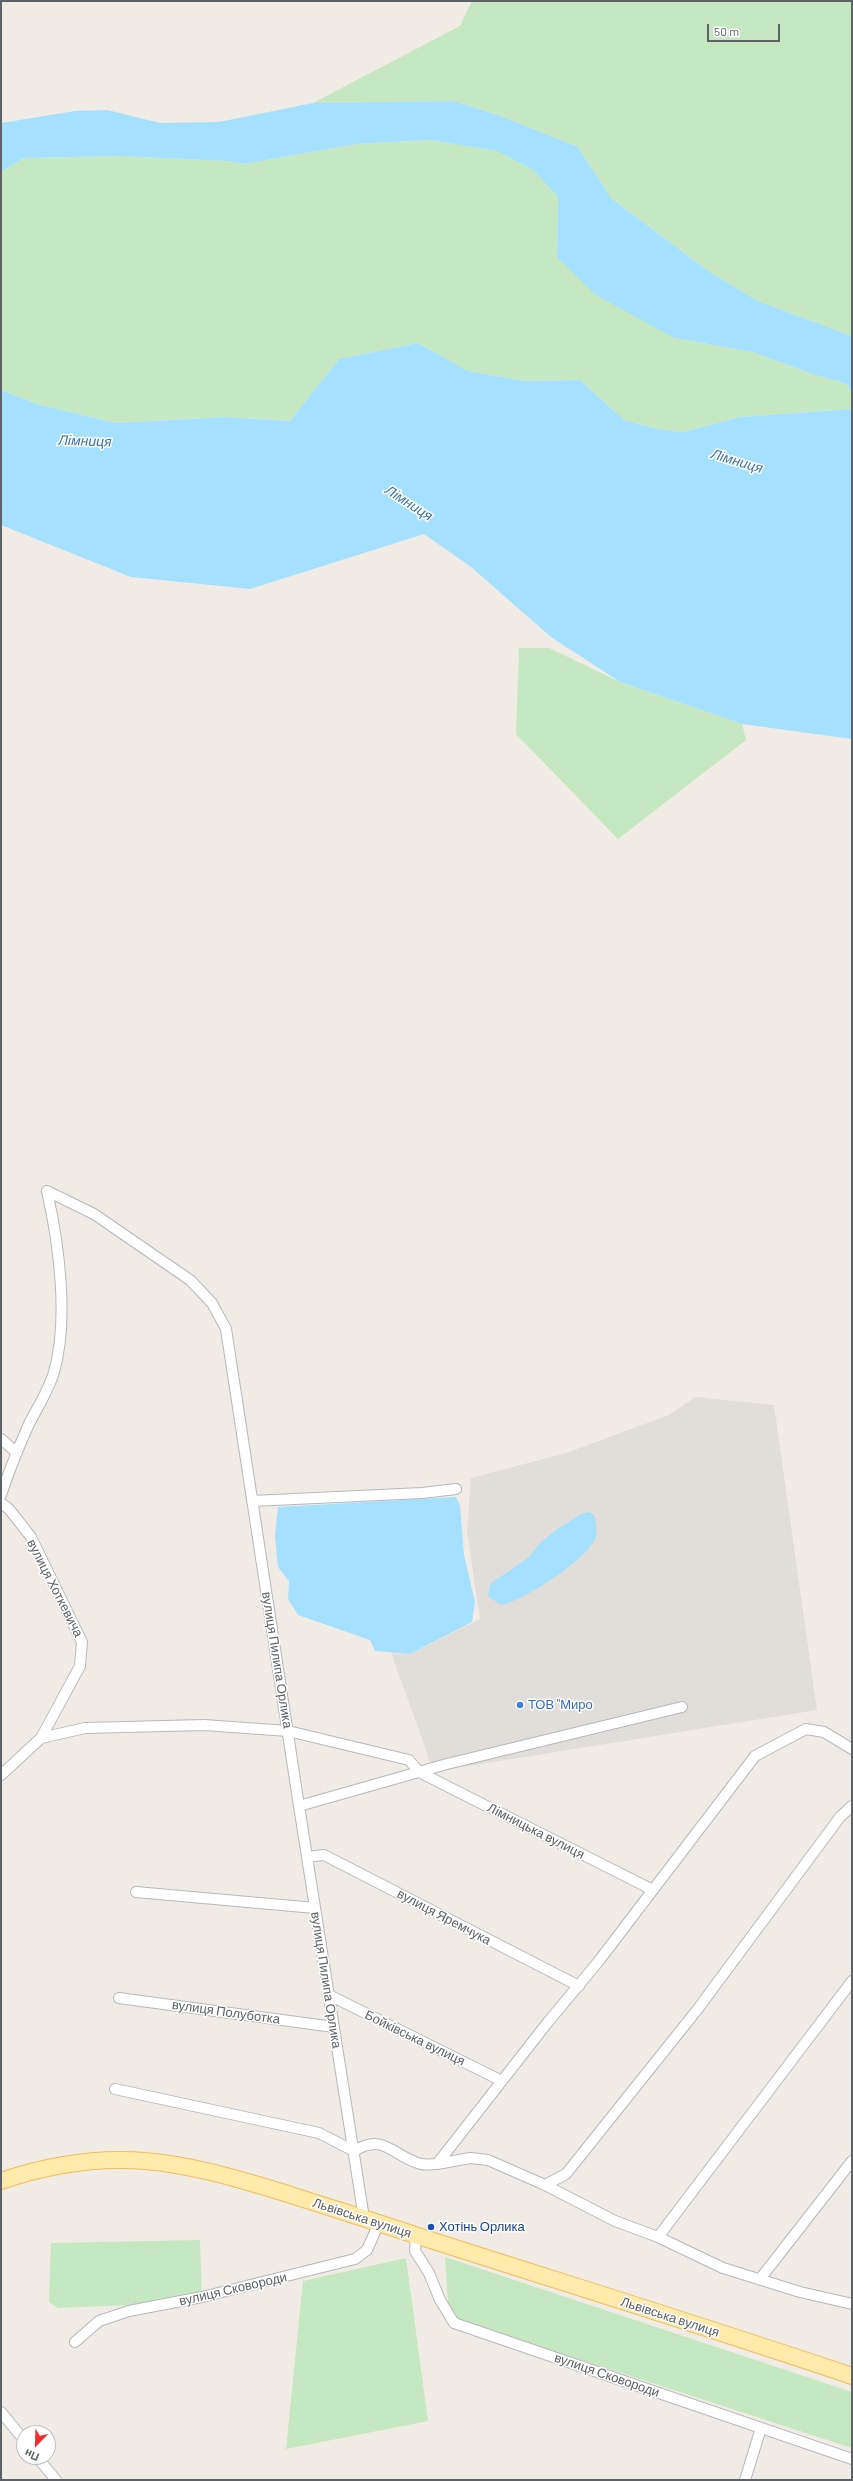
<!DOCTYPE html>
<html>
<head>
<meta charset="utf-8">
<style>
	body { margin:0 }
	#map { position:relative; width:853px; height:2481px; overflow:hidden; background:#f0ece5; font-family:Barlow,sans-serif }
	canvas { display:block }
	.frame { position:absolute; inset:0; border:2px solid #5d6266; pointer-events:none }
	.north { position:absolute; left:16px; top:2425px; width:40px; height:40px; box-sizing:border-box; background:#fff; border:1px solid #bec0c2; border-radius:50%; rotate:203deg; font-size:11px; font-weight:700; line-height:16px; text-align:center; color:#5d6266 }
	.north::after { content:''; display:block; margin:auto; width:14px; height:18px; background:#ec2f31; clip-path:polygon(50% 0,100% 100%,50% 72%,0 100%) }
	.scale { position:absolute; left:707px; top:24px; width:73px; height:18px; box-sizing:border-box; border:2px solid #5d6266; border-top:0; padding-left:5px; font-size:12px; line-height:14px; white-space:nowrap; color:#5d6266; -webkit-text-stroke:3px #fff; paint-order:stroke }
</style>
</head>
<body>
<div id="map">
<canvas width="853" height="2481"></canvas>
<div class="frame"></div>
<div class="north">Пн</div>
<div class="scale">50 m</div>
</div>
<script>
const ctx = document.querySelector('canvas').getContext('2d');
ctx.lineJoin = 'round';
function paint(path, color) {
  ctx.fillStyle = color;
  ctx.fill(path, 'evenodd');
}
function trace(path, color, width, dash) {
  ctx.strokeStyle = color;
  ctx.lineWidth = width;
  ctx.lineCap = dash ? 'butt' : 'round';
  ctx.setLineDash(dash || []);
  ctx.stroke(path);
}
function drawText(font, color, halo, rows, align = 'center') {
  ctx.font = font + ' Barlow,sans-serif';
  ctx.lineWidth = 3;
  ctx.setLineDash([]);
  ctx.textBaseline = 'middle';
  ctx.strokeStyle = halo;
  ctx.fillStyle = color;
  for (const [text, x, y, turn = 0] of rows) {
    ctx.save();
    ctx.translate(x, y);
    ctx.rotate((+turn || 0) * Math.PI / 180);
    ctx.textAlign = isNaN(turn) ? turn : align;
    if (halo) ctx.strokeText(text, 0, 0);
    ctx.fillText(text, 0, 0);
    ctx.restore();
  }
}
const industrial = new Path2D(`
	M 695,1397 L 774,1405 L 817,1710 L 432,1772 L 424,1744 L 391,1653 L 410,1654 L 480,1619 L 467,1532 L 471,1478 L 566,1453 L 669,1415 Z`);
const green = new Path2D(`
	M 472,1 L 852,1 L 852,336 L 758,301 L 711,273 L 611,198 L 578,147 L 503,117 L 454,101 L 313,103 L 460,26 Z
	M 430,140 L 497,151 L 533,170 L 558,197 L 557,257 L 674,338 L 753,352 L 812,374 L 847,384 L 852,394 L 852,409 L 739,417 L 683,432 L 658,429 L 624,420 L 580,380 L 525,381 L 468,371 L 418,343 L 339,359 L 290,421 L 224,417 L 117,423 L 40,405 L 1,390 L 1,172 L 24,158 L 120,156 L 226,161 L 245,164 L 356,144 Z
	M 519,648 L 549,648 L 620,682 L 742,724 L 746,740 L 618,839 L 516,734 Z
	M 200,2240 L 202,2302 L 58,2308 L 49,2302 L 51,2243 Z
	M 445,2257 L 852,2392 L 852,2448 L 449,2317 Z
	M 406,2258 L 428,2421 L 286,2449 L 303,2281 Z`);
const water = new Path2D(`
	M 454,101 L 503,117 L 578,147 L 611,198 L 711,273 L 758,301 L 852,336 L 852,394 L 847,384 L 812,374 L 753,352 L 674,338 L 596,295 L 557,257 L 558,197 L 533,170 L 497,151 L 430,140 L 356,144 L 245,164 L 226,161 L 120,156 L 24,158 L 1,172 L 1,123 L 75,111 L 107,110 L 160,123 L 219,122 L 313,103 Z
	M 418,343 L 468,371 L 525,381 L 580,380 L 624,420 L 658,429 L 683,432 L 739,417 L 852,409 L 852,739 L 742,724 L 620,682 L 551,637 L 471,567 L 424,534 L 250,589 L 131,577 L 1,525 L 1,390 L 40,405 L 117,423 L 224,417 L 290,421 L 339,359 Z
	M 456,1497 L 460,1505 L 464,1555 L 475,1602 L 472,1622 L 410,1654 L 375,1651 L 370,1640 L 298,1615 L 288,1599 L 289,1581 L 278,1567 L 275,1536 L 278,1507 Z
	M 589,1512 L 594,1515 C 596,1522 598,1532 595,1539 C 585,1561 523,1601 501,1605 L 488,1596 L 490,1584 L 528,1558 L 540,1543 L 556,1530 L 581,1514 Z`);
const street = new Path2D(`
	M 47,1191 L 94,1214 L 190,1280 L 212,1303 L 226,1329 L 299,1806 L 364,2218
	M 1,1439 L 16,1452
	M 1,1495 C 9,1471 18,1448 29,1424 C 37,1408 49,1390 54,1372 C 69,1320 59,1244 47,1191
	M 252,1501 L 422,1493 L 456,1489
	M 1,1503 L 9,1509 L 31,1537 L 82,1642 L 80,1666 L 41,1738 L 1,1775
	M 41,1738 L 85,1728 L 204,1725 L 288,1731 L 409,1760 L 419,1772 L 653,1890
	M 299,1806 L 447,1764 L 682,1707
	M 307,1857 L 324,1855 L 579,1986
	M 136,1892 L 315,1908
	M 329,1995 L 502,2081
	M 119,1998 L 334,2027
	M 115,2089 L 319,2133 L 354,2151 C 385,2132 393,2157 421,2164 C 426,2165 432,2164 437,2164 L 548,2022 L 598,1962 L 755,1756 L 806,1729 L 824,1732 L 852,1749
	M 437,2164 L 470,2158 L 488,2160 L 545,2185 L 615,2221 L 658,2237 L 723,2268 L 800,2292 L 852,2304
	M 545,2185 L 566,2174 L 697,2010 L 840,1817 L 852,1806
	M 416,2235 L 415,2251 L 429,2273 L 440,2300 L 454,2323 L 852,2459
	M 658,2237 L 852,1981
	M 760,2279 L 852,2161
	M 75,2342 L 99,2321 L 129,2311 L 202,2297 L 355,2259 L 367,2250 L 379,2223
	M 1,2412 L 24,2440
	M 37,2457 L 56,2480
	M 745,2480 L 761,2428`);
const primary = new Path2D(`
	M 1,2181 C 48,2165 95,2157 145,2161 C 194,2165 241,2180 288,2194 C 331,2208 373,2221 415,2235 C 561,2282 707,2327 852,2376`);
const markers = [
	[520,1705,4,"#3f7fe0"],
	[431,2227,4,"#1a4fb4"]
];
const streetNames = [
	["вулиця Хоткевича",55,1588,63],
	["вулиця Пилипа Орлика",277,1660,81],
	["Лімницька вулиця",536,1831,27],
	["вулиця Яремчука",444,1917,28],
	["вулиця Пилипа Орлика",326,1980,81],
	["вулиця Полуботка",226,2012,8],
	["Бойківська вулиця",415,2038,26],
	["Львівська вулиця",362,2218,18],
	["вулиця Сковороди",233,2289,-13],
	["Львівська вулиця",670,2317,18],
	["вулиця Сковороди",607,2375,19]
];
const shopNames = [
	["ТОВ \"Миро",528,1705]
];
const transitNames = [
	["Хотінь Орлика",439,2227]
];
const waterNames = [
	["Лімниця",85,441,2],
	["Лімниця",737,461,17],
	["Лімниця",409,503,33]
];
paint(industrial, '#e1deda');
paint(green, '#c5e7c2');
paint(water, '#a6e0ff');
trace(street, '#b6b8bc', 12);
trace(primary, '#f4bb5a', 18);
trace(street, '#fff', 10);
trace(primary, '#ffeaab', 16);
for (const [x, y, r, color] of markers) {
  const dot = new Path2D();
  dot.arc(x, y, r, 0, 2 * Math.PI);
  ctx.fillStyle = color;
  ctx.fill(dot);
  trace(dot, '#fff', 1.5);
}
drawText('13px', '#5d6266', '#fff', streetNames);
drawText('13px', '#366cbe', '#fff', shopNames, 'left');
drawText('13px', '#164399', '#fff', transitNames, 'left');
drawText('italic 14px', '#3b76a2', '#fff', waterNames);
</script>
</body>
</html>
